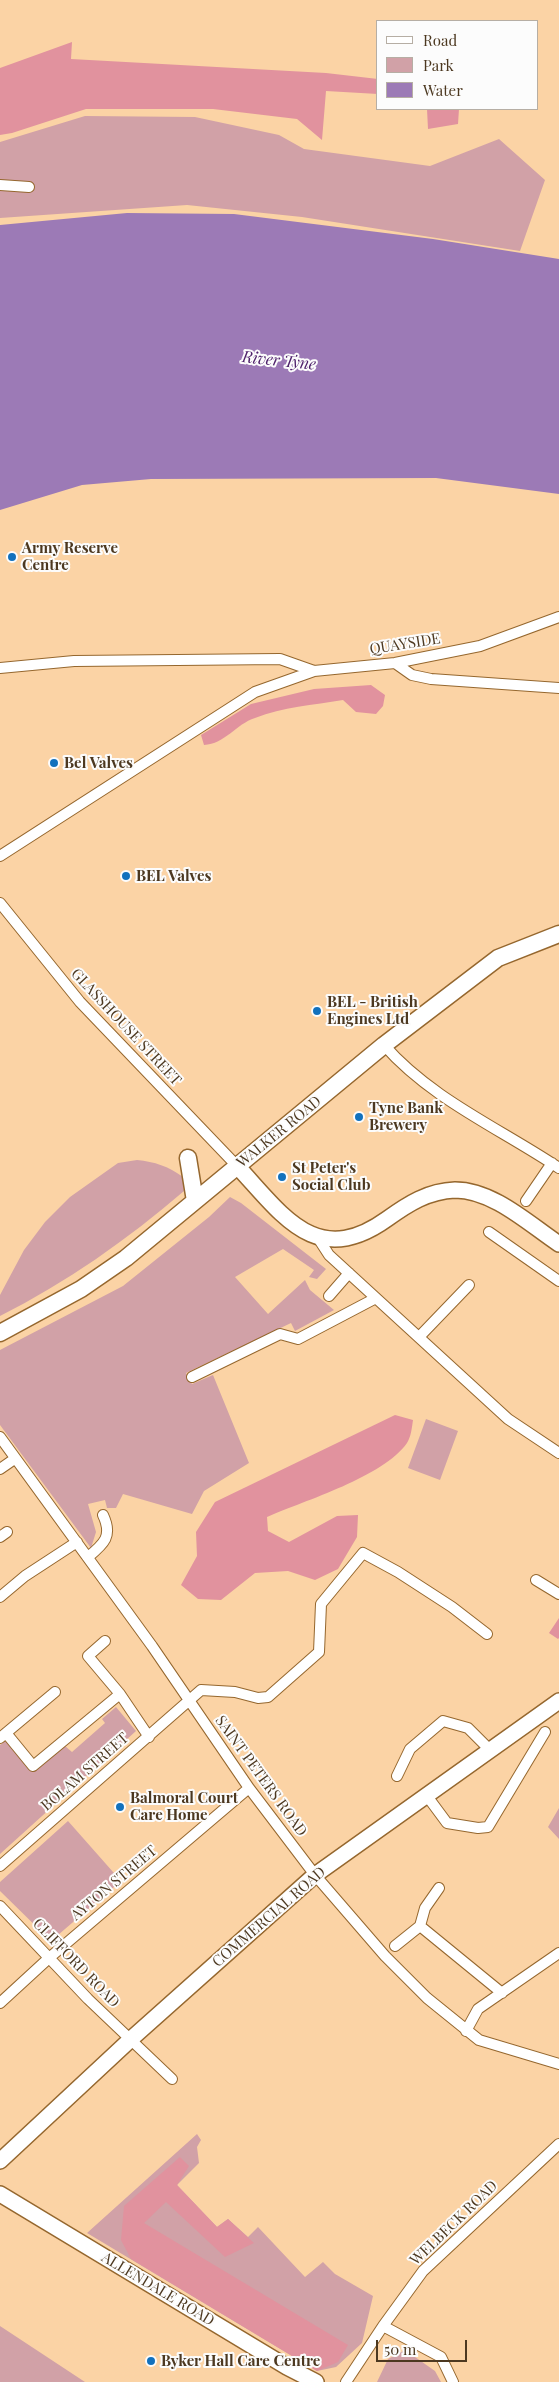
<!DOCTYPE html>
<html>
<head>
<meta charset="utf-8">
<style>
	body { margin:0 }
	#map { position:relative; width:559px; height:2382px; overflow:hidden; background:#fbd3a5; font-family:"Playfair Display",serif }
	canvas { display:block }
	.legend { position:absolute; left:376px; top:20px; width:162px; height:90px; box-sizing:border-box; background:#fcfcfc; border:1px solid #b6aea4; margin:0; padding:6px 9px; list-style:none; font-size:15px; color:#4c3820 }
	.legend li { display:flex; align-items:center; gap:10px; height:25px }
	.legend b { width:25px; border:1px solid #b6aea4 }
	.scale { position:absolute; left:376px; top:2340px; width:91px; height:22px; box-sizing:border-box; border:2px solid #4c3820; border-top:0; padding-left:6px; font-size:15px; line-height:18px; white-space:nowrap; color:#4c3820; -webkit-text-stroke:4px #fcfcfc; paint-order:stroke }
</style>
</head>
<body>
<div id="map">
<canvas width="559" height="2382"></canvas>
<ul class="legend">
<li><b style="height:6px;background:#fff"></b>Road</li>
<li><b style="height:14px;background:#d1a1a7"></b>Park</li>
<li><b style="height:14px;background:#9c7ab6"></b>Water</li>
</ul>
<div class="scale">50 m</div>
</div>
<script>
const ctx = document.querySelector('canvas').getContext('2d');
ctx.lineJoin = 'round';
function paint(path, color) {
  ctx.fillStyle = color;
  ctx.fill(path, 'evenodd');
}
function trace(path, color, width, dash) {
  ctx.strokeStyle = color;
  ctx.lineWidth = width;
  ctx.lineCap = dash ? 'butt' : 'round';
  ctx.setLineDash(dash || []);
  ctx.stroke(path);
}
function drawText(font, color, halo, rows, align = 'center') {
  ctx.font = font + ' "Playfair Display",serif';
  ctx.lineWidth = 4;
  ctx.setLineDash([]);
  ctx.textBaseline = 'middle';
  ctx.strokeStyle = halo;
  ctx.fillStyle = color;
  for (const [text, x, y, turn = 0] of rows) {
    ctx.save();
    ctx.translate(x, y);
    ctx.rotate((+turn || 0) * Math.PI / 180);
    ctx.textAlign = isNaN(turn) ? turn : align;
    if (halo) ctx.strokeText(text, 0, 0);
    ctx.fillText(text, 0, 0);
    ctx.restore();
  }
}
const green = new Path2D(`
	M 85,116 L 195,117 L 279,135 L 304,149 L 430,166 L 499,139 L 545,180 L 520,251 L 302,217 L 187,205 L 0,218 L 0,142 Z
	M 137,1160 C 155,1162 168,1166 183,1177 L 184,1191 C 127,1240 67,1282 0,1316 L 0,1295 L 24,1250 L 45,1222 L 70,1197 L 118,1163 Z
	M 230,1197 L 241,1203 L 326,1269 L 317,1279 L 309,1277 L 314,1270 L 283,1249 L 235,1277 L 268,1314 L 305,1280 L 310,1290 L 334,1310 L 295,1331 L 291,1323 L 186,1373 L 192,1384 L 213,1375 L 249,1463 L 204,1491 L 192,1514 L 123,1494 L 116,1508 L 107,1508 L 105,1500 L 88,1504 L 96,1532 L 91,1548 L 0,1425 L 0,1350 L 123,1286 L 209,1217 Z
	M 426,1419 L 458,1431 L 440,1480 L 408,1468 Z
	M 116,1707 L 136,1731 L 0,1854 L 0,1745 L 8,1739 L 35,1770 L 65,1746 L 72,1752 L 105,1723 L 102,1719 Z
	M 559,1808 L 559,1839 L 548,1827 Z
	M 68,1821 L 121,1881 L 51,1941 L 0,1891 L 0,1882 Z
	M 197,2134 L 201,2140 L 197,2147 L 199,2163 L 177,2185 L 217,2227 L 228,2219 L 248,2237 L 258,2227 L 305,2277 L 323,2262 L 335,2274 L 373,2296 L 362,2343 L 336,2367 L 317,2371 L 87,2233 Z
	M 0,2326 L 85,2382 L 0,2382 Z
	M 405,2350 L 435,2371 L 441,2382 L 377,2382 L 388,2359 Z`);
const forest = new Path2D(`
	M 72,42 L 71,59 L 326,73 L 378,79 L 378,94 L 326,91 L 322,140 L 297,119 L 213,109 L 86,109 L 12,133 L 0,135 L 0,68 Z
	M 427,109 L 459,109 L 458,124 L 428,129 Z
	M 371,685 L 385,695 L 383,706 L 376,714 L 356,712 L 343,700 C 313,705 283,707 255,718 C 236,724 225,744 204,745 L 201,735 L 251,704 L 314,689 Z
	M 395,1415 L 413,1420 C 412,1427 411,1437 407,1443 C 383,1477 306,1500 267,1517 L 268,1531 L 289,1542 L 337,1516 L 358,1515 L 357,1537 L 338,1569 L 315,1580 L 288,1571 L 255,1573 L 221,1600 L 198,1599 L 181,1585 L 197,1556 L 196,1532 L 215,1502 Z
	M 559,1618 L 559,1638 L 558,1639 L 549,1633 Z
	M 180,2157 L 189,2166 L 177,2185 L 217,2227 L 228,2219 L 254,2243 L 225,2257 L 166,2202 L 144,2223 L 348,2345 L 338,2362 L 317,2371 L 131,2259 L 121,2240 L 124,2206 Z`);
const water = new Path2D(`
	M 127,213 L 234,214 L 433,239 L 559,259 L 559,494 L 436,478 L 151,479 L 82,485 L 0,510 L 0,225 Z`);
const street = new Path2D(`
	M 0,185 L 29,187
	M 395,663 L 412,675 L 431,679 L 559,688
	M 0,668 L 74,661 L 280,659 L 314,671
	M 0,856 L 255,692 L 314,671 L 395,663 L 480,646 L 559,617
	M 0,903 L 80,1002 L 237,1166
	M 384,1045 C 431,1099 501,1129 559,1168
	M 526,1201 L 552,1163
	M 489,1232 L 559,1281
	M 318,1238 L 329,1255 L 508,1419 L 559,1453
	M 329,1296 L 349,1273
	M 419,1337 L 469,1285
	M 192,1377 L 280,1334 L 298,1339 L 376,1298
	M 0,1437 L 152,1646 L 249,1788 L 315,1875 L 385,1956 L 427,1998 L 479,2040 L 559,2064
	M 0,1469 L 13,1460
	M 0,1537 L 7,1532
	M 88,1557 C 104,1544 113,1536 103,1515
	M 536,1580 L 559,1594
	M 0,1597 L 25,1576 L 77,1542
	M 120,1694 L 149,1737
	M 6,1733 L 33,1766 L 120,1694 L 88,1656 L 105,1641
	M 0,1738 L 55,1692
	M 397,1776 L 410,1749 L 443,1721 L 468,1728 L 490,1750
	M 427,1796 L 447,1823 L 478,1828 L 488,1827 L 545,1732
	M 0,1866 L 201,1690 L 235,1692 L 258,1698 L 268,1697 L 319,1652 L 321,1604 L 363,1553 L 398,1572 L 452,1607 L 487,1634
	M 0,1906 L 88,1999 L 172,2079
	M 420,1926 L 502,1993
	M 395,1946 L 420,1926 L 425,1908 L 439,1888
	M 0,2003 L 49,1958 L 249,1788
	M 466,2031 L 478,2009 L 559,1953
	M 383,2326 L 441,2357 L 453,2382
	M 346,2382 L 383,2326 L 423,2271 L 559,2144`);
const secondary = new Path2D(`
	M 237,1166 C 282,1214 316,1270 387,1219 C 408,1204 428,1191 455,1190 C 493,1190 529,1224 559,1244
	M 0,2161 L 131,2039 L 315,1875 L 559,1701
	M 0,2194 L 287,2367 L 316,2382`);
const primary = new Path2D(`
	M 188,1158 L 195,1201
	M 0,1333 L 81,1289 L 126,1258 L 384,1045 L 498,958 L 559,934`);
const markers = [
	[12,557,5,"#1271bd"],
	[54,763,5,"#1271bd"],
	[126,876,5,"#1271bd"],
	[317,1011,5,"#1271bd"],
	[359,1117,5,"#1271bd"],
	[282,1177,5,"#1271bd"],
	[120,1807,5,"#1271bd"],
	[151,2361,5,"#1271bd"]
];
const poiNames = [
	["Army Reserve",22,548],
	["Centre",22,565],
	["Bel Valves",64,763],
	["BEL Valves",136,876],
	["BEL - British",327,1002],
	["Engines Ltd",327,1019],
	["Tyne Bank",369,1108],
	["Brewery",369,1125],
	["St Peter's",292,1168],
	["Social Club",292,1185],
	["Balmoral Court",130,1798],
	["Care Home",130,1815],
	["Byker Hall Care Centre",161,2361]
];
const streetNames = [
	["QUAYSIDE",405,644,-9],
	["GLASSHOUSE STREET",126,1027,47],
	["WALKER ROAD",279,1132,-39],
	["BOLAM STREET",85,1772,-41],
	["SAINT PETERS ROAD",261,1776,54],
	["AYTON STREET",114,1883,-40],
	["COMMERCIAL ROAD",269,1917,-41],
	["CLIFFORD ROAD",76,1963,46],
	["WELBECK ROAD",454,2223,-44],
	["ALLENDALE ROAD",158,2289,31]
];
const waterNames = [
	["River Tyne",279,361,6]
];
paint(green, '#d1a1a7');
paint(forest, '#e1929e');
paint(water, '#9c7ab6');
trace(street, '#95672e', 12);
trace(secondary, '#95672e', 18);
trace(primary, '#95672e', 19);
trace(street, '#fff', 10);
trace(secondary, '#fff', 15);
trace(primary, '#fff', 16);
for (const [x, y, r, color] of markers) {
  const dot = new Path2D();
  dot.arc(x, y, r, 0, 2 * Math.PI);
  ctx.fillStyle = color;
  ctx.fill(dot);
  trace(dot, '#fcfcfc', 2);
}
drawText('bold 15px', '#4c3820', '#fcfcfc', poiNames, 'left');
drawText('15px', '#4c3820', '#fcfcfc', streetNames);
drawText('italic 16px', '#4e216b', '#fcfcfc', waterNames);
</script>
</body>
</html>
